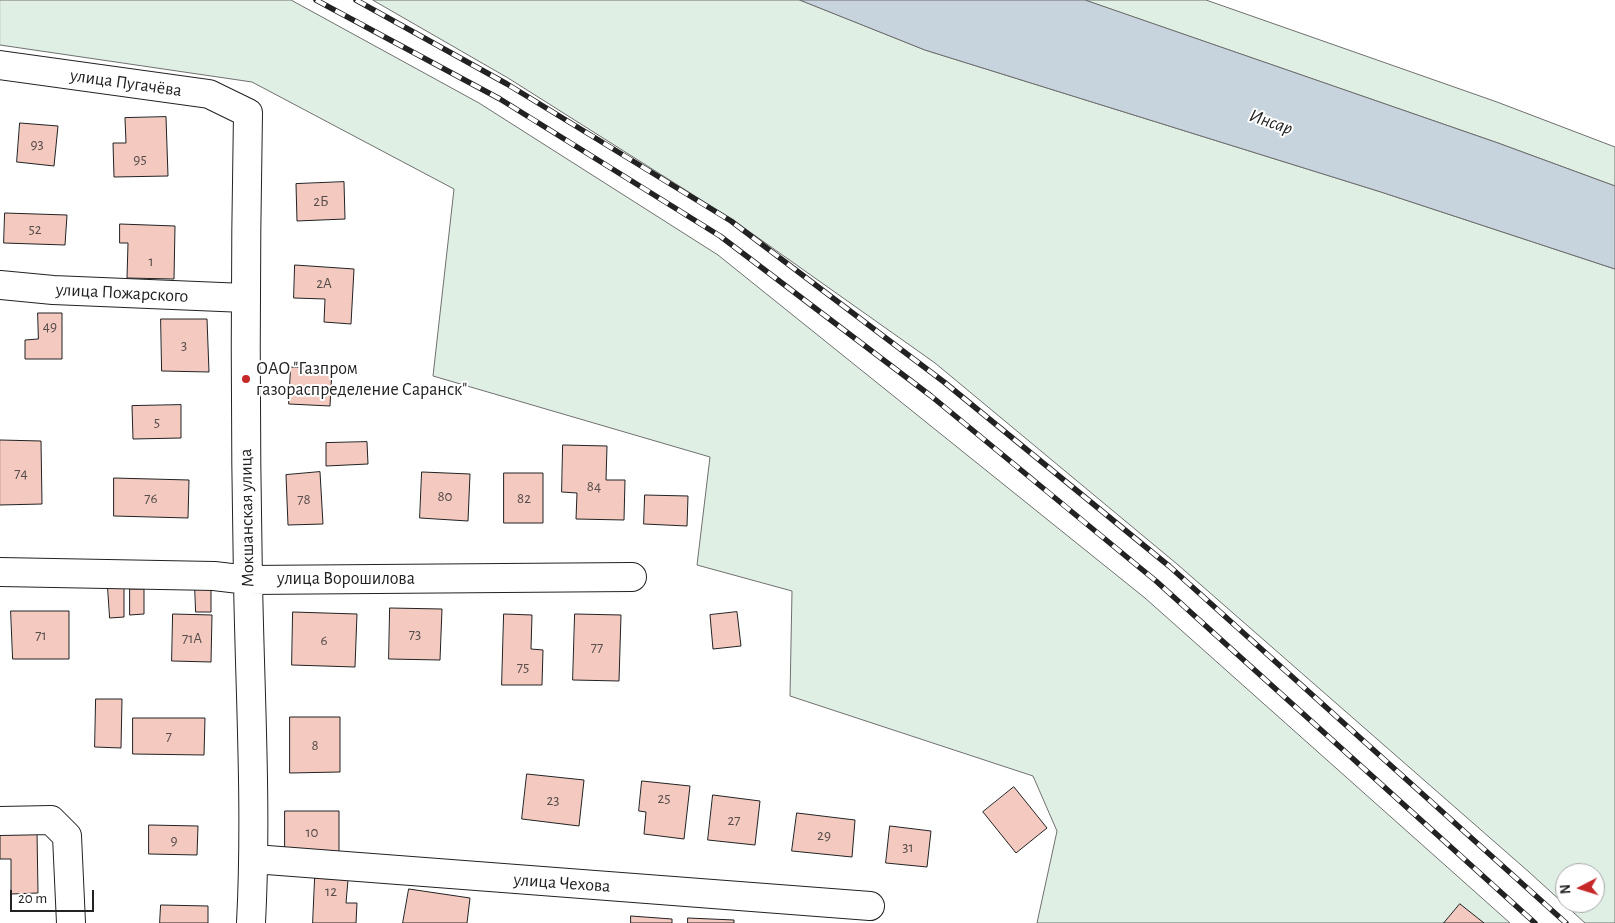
<!DOCTYPE html>
<html>
<head>
<meta charset="utf-8">
<style>
	body { margin:0 }
	#map { position:relative; width:1615px; height:923px; overflow:hidden; background:#fff; font-family:"Alegreya Sans",sans-serif }
	canvas { display:block }
	.north { position:absolute; left:1555px; top:863px; width:50px; height:50px; box-sizing:border-box; background:#fff; border:1px solid #a7a7a7; border-radius:50%; rotate:265deg; font-size:14px; font-weight:700; line-height:20px; text-align:center; color:#222 }
	.north::after { content:''; display:block; margin:auto; width:18px; height:22px; background:#c62828; clip-path:polygon(50% 0,100% 100%,50% 72%,0 100%) }
	.scale { position:absolute; left:10px; top:890px; width:84px; height:22px; box-sizing:border-box; border:2px solid #222; border-top:0; padding-left:6px; font-size:15px; line-height:18px; white-space:nowrap; color:#222; -webkit-text-stroke:4px #fff; paint-order:stroke }
</style>
</head>
<body>
<div id="map">
<canvas width="1615" height="923"></canvas>
<div class="north">N</div>
<div class="scale">20 m</div>
</div>
<script>
const ctx = document.querySelector('canvas').getContext('2d');
ctx.lineJoin = 'round';
function paint(path, color) {
  ctx.fillStyle = color;
  ctx.fill(path, 'evenodd');
}
function trace(path, color, width, dash) {
  ctx.strokeStyle = color;
  ctx.lineWidth = width;
  ctx.lineCap = dash ? 'butt' : 'round';
  ctx.setLineDash(dash || []);
  ctx.stroke(path);
}
function drawText(font, color, halo, rows, align = 'center') {
  ctx.font = font + ' "Alegreya Sans",sans-serif';
  ctx.lineWidth = 4;
  ctx.setLineDash([]);
  ctx.textBaseline = 'middle';
  ctx.strokeStyle = halo;
  ctx.fillStyle = color;
  for (const [text, x, y, turn = 0] of rows) {
    ctx.save();
    ctx.translate(x, y);
    ctx.rotate((+turn || 0) * Math.PI / 180);
    ctx.textAlign = isNaN(turn) ? turn : align;
    if (halo) ctx.strokeText(text, 0, 0);
    ctx.fillText(text, 0, 0);
    ctx.restore();
  }
}
const green = new Path2D(`
	M 0,0 L 291,0 L 479,103 L 718,255 L 1145,598 L 1510,923 L 1037,923 L 1057,831 L 1033,776 L 790,696 L 792,591 L 697,565 L 710,457 L 433,376 L 454,189 L 252,82 L 0,45 Z
	M 373,0 L 800,0 L 925,50 L 1381,192 L 1615,269 L 1615,923 L 1585,923 L 1529,872 L 1177,564 L 935,363 L 733,220 L 508,78 ZM 1565,873 L 1595,873 L 1595,903 L 1565,903 Z
	M 1085,0 L 1206,0 L 1497,102 L 1615,147 L 1615,186 L 1498,143 Z`);
const water = new Path2D(`
	M 800,0 L 1085,0 L 1498,143 L 1615,186 L 1615,269 L 1381,192 L 925,50 Z`);
const building = new Path2D(`
	M 166,117 L 168,176 L 114,177 L 113,143 L 126,143 L 125,118 Z
	M 20,123 L 58,126 L 54,166 L 17,162 Z
	M 344,182 L 345,219 L 297,221 L 296,184 Z
	M 5,213 L 67,215 L 65,245 L 4,243 Z
	M 120,224 L 175,226 L 174,279 L 127,278 L 128,243 L 120,243 Z
	M 295,265 L 354,269 L 351,324 L 324,322 L 325,299 L 294,298 Z
	M 38,313 L 62,313 L 62,359 L 25,359 L 25,340 L 38,339 Z
	M 161,319 L 207,319 L 209,372 L 162,371 Z
	M 291,367 L 332,370 L 330,406 L 289,404 Z
	M 181,405 L 181,438 L 133,439 L 132,406 Z
	M 0,440 L 41,441 L 42,504 L 0,505 Z
	M 367,442 L 368,464 L 326,466 L 326,443 Z
	M 563,445 L 607,446 L 606,480 L 625,480 L 624,520 L 576,519 L 577,493 L 562,492 Z
	M 320,472 L 323,524 L 288,525 L 286,475 Z
	M 422,472 L 470,474 L 468,521 L 420,518 Z
	M 504,473 L 543,473 L 543,523 L 504,523 Z
	M 114,478 L 189,480 L 188,518 L 114,516 Z
	M 645,495 L 688,496 L 687,526 L 644,524 Z
	M 195,586 L 211,586 L 211,612 L 196,612 Z
	M 108,588 L 124,588 L 124,617 L 110,618 Z
	M 130,589 L 144,589 L 144,614 L 130,615 Z
	M 390,608 L 442,609 L 440,660 L 389,659 Z
	M 11,611 L 69,611 L 69,659 L 13,659 Z
	M 293,612 L 357,614 L 355,667 L 292,665 Z
	M 737,612 L 741,646 L 713,649 L 710,615 Z
	M 173,614 L 212,615 L 211,662 L 172,661 Z
	M 504,614 L 532,615 L 531,649 L 543,650 L 542,685 L 502,685 Z
	M 575,614 L 621,615 L 619,681 L 573,680 Z
	M 96,699 L 122,699 L 121,748 L 95,747 Z
	M 290,717 L 340,717 L 340,772 L 290,773 Z
	M 133,718 L 205,718 L 204,755 L 133,754 Z
	M 527,774 L 584,780 L 579,826 L 522,819 Z
	M 642,781 L 690,786 L 684,839 L 644,834 L 646,812 L 639,811 Z
	M 1014,787 L 1047,828 L 1016,853 L 983,812 Z
	M 713,795 L 760,801 L 755,845 L 708,840 Z
	M 285,811 L 339,811 L 339,852 L 285,853 Z
	M 797,813 L 855,820 L 852,857 L 792,851 Z
	M 149,825 L 198,826 L 197,855 L 149,854 Z
	M 890,826 L 931,831 L 927,867 L 886,863 Z
	M 37,831 L 38,893 L 11,894 L 11,859 L 0,859 L 0,832 Z
	M 315,878 L 348,880 L 346,903 L 357,903 L 356,923 L 313,923 Z
	M 409,889 L 470,898 L 467,923 L 403,923 Z
	M 1460,904 L 1484,923 L 1444,923 Z
	M 161,905 L 208,906 L 208,923 L 160,923 Z
	M 631,916 L 672,919 L 672,923 L 631,923 Z
	M 688,918 L 734,920 L 734,923 L 688,923 Z`);
const minor = new Path2D(`
	M 0,65 L 209,94 L 248,113 C 245,269 245,425 248,581 C 250,695 257,809 251,923
	M 0,285 L 53,290 L 245,298
	M 0,572 L 214,576 L 248,580 L 632,577
	M 0,821 L 51,820 L 67,836 L 71,923
	M 254,859 L 870,906`);
const rail = new Path2D(`
	M 316,0 L 500,99 L 720,236 L 931,396 L 1156,581 L 1535,923
	M 356,0 L 507,84 L 731,221 L 944,382 L 1169,566 L 1566,923`);
const markers = [
	[246,379,5,"#c62828"]
];
const numberNames = [
	["93",37,144],
	["95",140,159],
	["2Б",321,201],
	["52",35,229],
	["1",151,261],
	["2А",324,283],
	["49",50,326],
	["3",184,345],
	["5",157,422],
	["74",21,473],
	["84",594,486],
	["80",445,496],
	["76",151,498],
	["82",524,498],
	["78",304,499],
	["73",415,634],
	["71",41,635],
	["71А",192,638],
	["6",324,640],
	["77",597,647],
	["75",523,667],
	["7",169,736],
	["8",315,745],
	["25",664,798],
	["23",553,800],
	["27",734,820],
	["10",312,832],
	["29",824,835],
	["9",174,840],
	["31",908,847],
	["12",331,891]
];
const streetNames = [
	["улица Пугачёва",126,83,8],
	["улица Пожарского",122,293,3],
	["Мокшанская улица",247,518,-91],
	["улица Ворошилова",346,579],
	["улица Чехова",562,883,4]
];
const poiNames = [
	["ОАО \"Газпром",256,369],
	["газораспределение Саранск\"",256,390]
];
const waterNames = [
	["Инсар",1271,122,19]
];
paint(green, '#e0efe3');
trace(green, '#6f6f6f', 1);
paint(water, '#c7d3dd');
trace(water, '#6f6f6f', 1);
paint(building, '#f3c9c0');
trace(building, '#222', 1);
trace(minor, '#222', 30);
trace(minor, '#fff', 28);
trace(rail, '#222', 5.5);
trace(rail, '#fff', 4, [11]);
for (const [x, y, r, color] of markers) {
  const dot = new Path2D();
  dot.arc(x, y, r, 0, 2 * Math.PI);
  ctx.fillStyle = color;
  ctx.fill(dot);
  trace(dot, '#fff', 2);
}
drawText('15px', '#564c4a', null, numberNames);
drawText('18px', '#222', '#fff', streetNames);
drawText('18px', '#222', '#fff', poiNames, 'left');
drawText('italic 19px', '#222', '#fff', waterNames);
</script>
</body>
</html>
